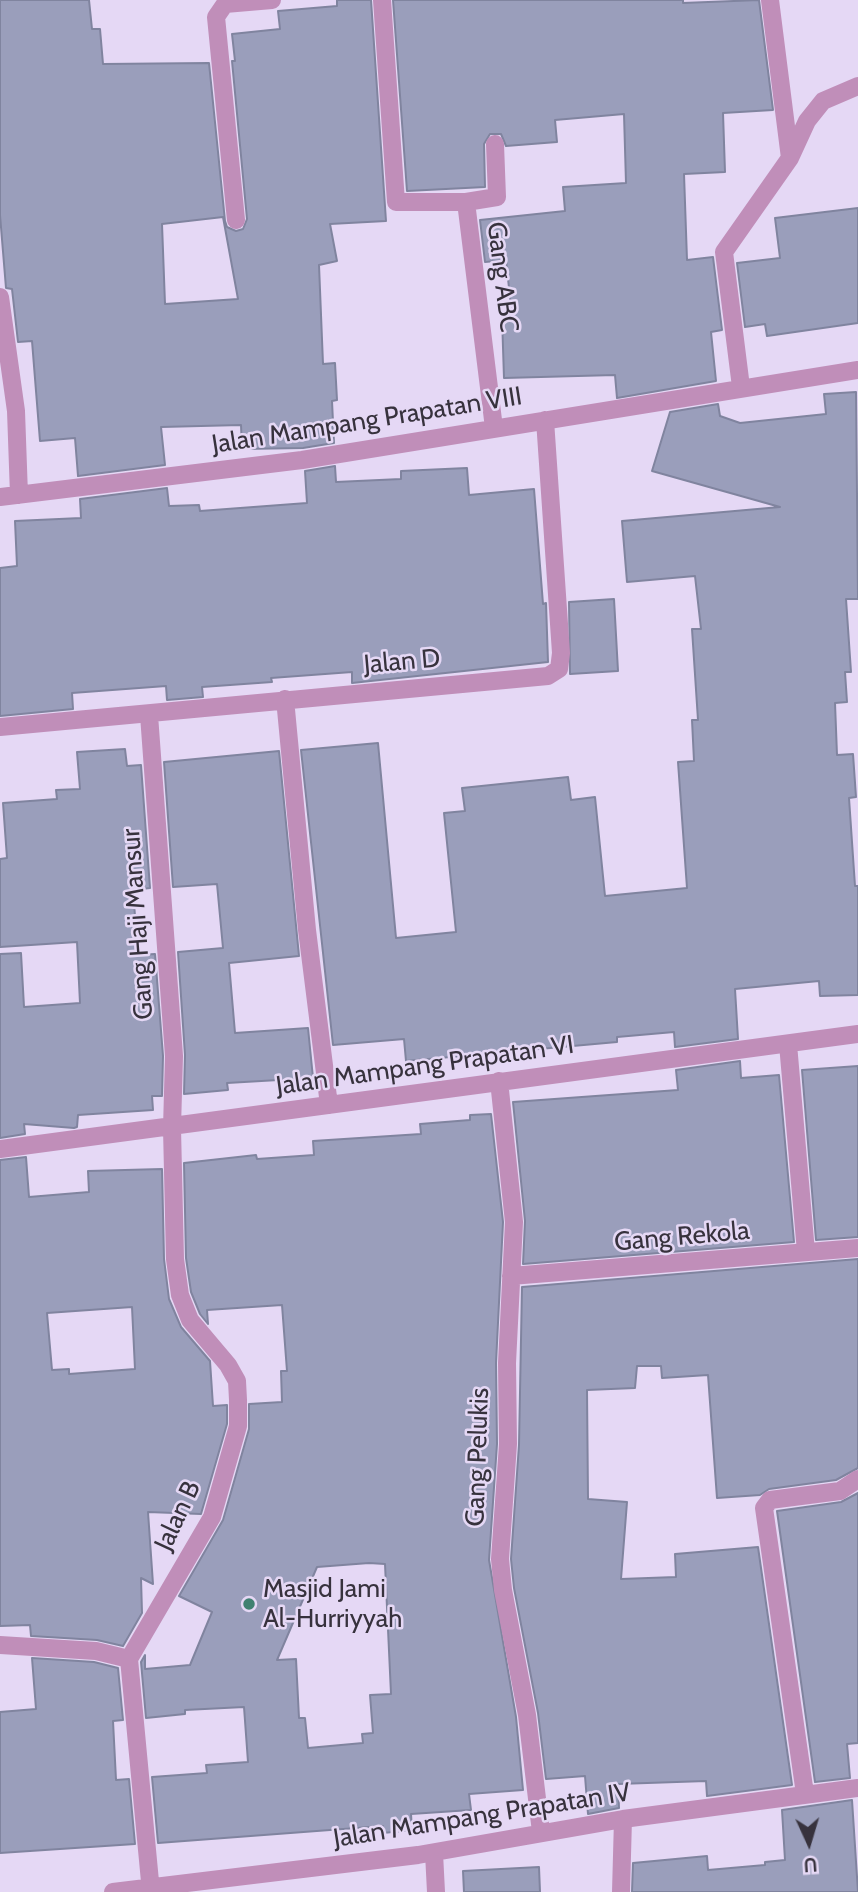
<!DOCTYPE html>
<html>
<head>
<meta charset="utf-8">
<style>
	body { margin:0 }
	#map { position:relative; width:858px; height:1892px; overflow:hidden; background:#e5d8f5; font-family:Cabin,sans-serif }
	canvas { display:block }
	.north { position:absolute; left:774px; top:1808px; width:70px; height:70px; -webkit-text-stroke:5px #e5d8f5; paint-order:stroke; rotate:176deg; font-size:19px; font-weight:700; line-height:28px; text-align:center; color:#37323d }
	.north::after { content:''; display:block; margin:auto; width:24px; height:32px; background:#37323d; clip-path:polygon(50% 0,100% 100%,50% 72%,0 100%) }
</style>
</head>
<body>
<div id="map">
<canvas width="858" height="1892"></canvas>
<div class="north">U</div>
</div>
<script>
const ctx = document.querySelector('canvas').getContext('2d');
ctx.lineJoin = 'round';
function paint(path, color) {
  ctx.fillStyle = color;
  ctx.fill(path, 'evenodd');
}
function trace(path, color, width, dash) {
  ctx.strokeStyle = color;
  ctx.lineWidth = width;
  ctx.lineCap = dash ? 'butt' : 'round';
  ctx.setLineDash(dash || []);
  ctx.stroke(path);
}
function drawText(font, color, halo, rows, align = 'center') {
  ctx.font = font + ' Cabin,sans-serif';
  ctx.lineWidth = 5;
  ctx.setLineDash([]);
  ctx.textBaseline = 'middle';
  ctx.strokeStyle = halo;
  ctx.fillStyle = color;
  for (const [text, x, y, turn = 0] of rows) {
    ctx.save();
    ctx.translate(x, y);
    ctx.rotate((+turn || 0) * Math.PI / 180);
    ctx.textAlign = isNaN(turn) ? turn : align;
    if (halo) ctx.strokeText(text, 0, 0);
    ctx.fillText(text, 0, 0);
    ctx.restore();
  }
}
const building = new Path2D(`
	M 0,0 L 89,0 L 92,29 L 100,29 L 103,64 L 209,63 L 225,221 L 227,227 L 236,231 L 243,229 L 247,219 L 232,61 L 235,61 L 232,34 L 280,29 L 278,11 L 337,6 L 337,0 L 371,0 L 386,221 L 330,224 L 337,261 L 319,265 L 323,364 L 335,363 L 337,400 L 332,401 L 334,443 L 303,448 L 242,449 L 241,425 L 161,427 L 165,465 L 78,476 L 75,438 L 40,441 L 32,341 L 18,342 L 12,289 L 6,288 L 0,215 ZM 223,217 L 238,299 L 165,304 L 162,224 Z
	M 393,0 L 683,0 L 683,3 L 759,0 L 773,110 L 723,113 L 725,172 L 684,174 L 687,260 L 713,257 L 722,330 L 711,332 L 716,381 L 617,398 L 615,375 L 504,378 L 502,317 L 512,316 L 506,260 L 485,262 L 480,220 L 565,211 L 563,187 L 626,183 L 624,114 L 555,120 L 557,142 L 506,146 L 501,134 L 490,134 L 484,144 L 485,187 L 407,191 Z
	M 858,208 L 858,323 L 767,336 L 765,324 L 745,327 L 737,263 L 780,258 L 775,218 Z
	M 856,392 L 858,599 L 846,599 L 851,672 L 845,672 L 847,702 L 835,703 L 837,755 L 853,754 L 856,797 L 849,798 L 855,886 L 858,886 L 858,995 L 820,996 L 819,981 L 735,989 L 738,1039 L 675,1047 L 674,1032 L 617,1037 L 617,1042 L 406,1061 L 404,1039 L 333,1045 L 301,750 L 378,743 L 396,938 L 456,932 L 444,813 L 465,811 L 462,788 L 568,777 L 571,800 L 595,797 L 605,896 L 687,888 L 678,762 L 694,761 L 692,720 L 698,720 L 692,629 L 701,629 L 695,576 L 627,582 L 622,521 L 780,507 L 652,471 L 670,412 L 718,404 L 720,416 L 740,423 L 826,414 L 824,394 Z
	M 335,466 L 336,482 L 401,479 L 401,471 L 467,468 L 469,495 L 534,489 L 543,604 L 546,603 L 548,662 L 352,683 L 352,672 L 271,678 L 272,682 L 202,687 L 203,697 L 167,700 L 166,686 L 72,693 L 73,709 L 0,716 L 0,568 L 17,566 L 15,521 L 81,518 L 80,499 L 167,488 L 169,506 L 199,505 L 200,511 L 307,503 L 305,471 Z
	M 614,599 L 618,671 L 570,674 L 569,602 Z
	M 125,749 L 127,766 L 141,765 L 150,888 L 133,890 L 138,955 L 155,954 L 163,1056 L 162,1096 L 152,1096 L 153,1110 L 78,1115 L 77,1127 L 74,1128 L 24,1124 L 25,1134 L 0,1138 L 0,954 L 21,953 L 24,1007 L 80,1003 L 77,942 L 0,947 L 0,859 L 7,858 L 3,803 L 57,799 L 56,790 L 80,789 L 77,752 Z
	M 279,751 L 299,956 L 229,963 L 235,1033 L 308,1028 L 313,1078 L 227,1083 L 228,1090 L 184,1094 L 185,1055 L 178,952 L 223,948 L 217,884 L 173,887 L 164,762 Z
	M 740,1061 L 741,1078 L 779,1075 L 794,1242 L 523,1264 L 525,1221 L 513,1102 L 678,1090 L 676,1070 Z
	M 858,1066 L 858,1237 L 816,1240 L 802,1070 Z
	M 491,1114 L 503,1222 L 496,1363 L 497,1444 L 489,1560 L 516,1717 L 523,1790 L 469,1794 L 471,1810 L 411,1814 L 412,1830 L 383,1833 L 383,1826 L 158,1843 L 152,1777 L 207,1773 L 206,1765 L 248,1762 L 244,1707 L 185,1710 L 185,1714 L 146,1718 L 141,1662 L 145,1655 L 145,1669 L 190,1665 L 212,1612 L 179,1596 L 223,1520 L 249,1429 L 249,1404 L 282,1402 L 281,1371 L 287,1371 L 282,1305 L 207,1310 L 208,1324 L 200,1314 L 191,1292 L 186,1258 L 184,1163 L 256,1155 L 257,1159 L 314,1155 L 313,1141 L 421,1134 L 420,1124 L 470,1120 L 470,1115 ZM 369,1563 L 385,1564 L 391,1694 L 370,1695 L 373,1733 L 362,1734 L 363,1743 L 308,1748 L 305,1718 L 299,1718 L 296,1659 L 277,1660 L 317,1567 Z
	M 26,1157 L 29,1197 L 89,1192 L 88,1171 L 162,1169 L 164,1259 L 169,1299 L 181,1327 L 210,1361 L 213,1406 L 227,1405 L 227,1424 L 201,1514 L 148,1512 L 153,1584 L 141,1578 L 142,1613 L 123,1646 L 97,1640 L 31,1636 L 30,1625 L 0,1626 L 0,1160 ZM 132,1307 L 135,1369 L 69,1374 L 69,1369 L 52,1370 L 47,1313 Z
	M 858,1259 L 858,1468 L 836,1480 L 769,1489 L 760,1495 L 717,1498 L 708,1375 L 662,1378 L 661,1366 L 637,1366 L 635,1388 L 587,1390 L 588,1499 L 627,1502 L 621,1579 L 676,1577 L 675,1554 L 758,1547 L 792,1785 L 707,1796 L 706,1781 L 618,1784 L 619,1808 L 588,1814 L 585,1776 L 546,1779 L 538,1713 L 514,1588 L 511,1559 L 519,1445 L 522,1287 Z
	M 858,1493 L 858,1743 L 847,1744 L 850,1778 L 815,1782 L 777,1511 L 841,1502 Z
	M 32,1658 L 94,1662 L 118,1668 L 123,1720 L 113,1721 L 116,1780 L 129,1779 L 135,1844 L 0,1853 L 0,1712 L 36,1709 Z
	M 852,1800 L 858,1892 L 632,1892 L 633,1863 L 707,1856 L 708,1870 L 765,1865 L 765,1862 L 785,1860 L 782,1810 Z
	M 539,1867 L 540,1892 L 464,1892 L 463,1871 Z`);
const minor = new Path2D(`
	M 382,0 L 396,202 L 466,202 L 494,428
	M 770,0 L 790,158
	M 466,202 L 497,197 L 495,144
	M 236,220 L 216,17 L 225,4 L 272,0
	M 0,297 L 16,411 L 19,495
	M 741,387 L 724,252 L 790,158 L 807,121 L 823,101 L 858,86
	M 0,497 L 302,460 L 858,370
	M 285,699 L 307,930 L 329,1105
	M 149,715 L 174,1056 L 172,1128 L 175,1259 L 180,1295 L 190,1320 L 228,1365 L 237,1381 L 238,1400 L 238,1426 L 212,1517 L 129,1659 L 151,1892
	M 0,727 L 548,676 L 559,669 L 561,653 L 545,420
	M 788,1044 L 806,1252
	M 499,1081 L 514,1222 L 507,1363 L 508,1444 L 500,1559 L 503,1590 L 527,1715 L 541,1832
	M 0,1149 L 858,1034
	M 511,1276 L 858,1248
	M 0,1645 L 96,1651 L 129,1659
	M 805,1794 L 764,1508 L 770,1500 L 840,1491 L 858,1479
	M 434,1853 L 436,1892
	M 113,1892 L 418,1855 L 623,1819 L 858,1788
	M 621,1892 L 623,1819`);
const markers = [
	[249,1604,7,"#408171"]
];
const streetNames = [
	["Gang ABC",502,277,83],
	["Jalan Mampang Prapatan VIII",367,421,-9],
	["Jalan D",402,662,-5],
	["Gang Haji Mansur",138,924,-94],
	["Jalan Mampang Prapatan VI",425,1066,-8],
	["Gang Rekola",682,1237,-5],
	["Gang Pelukis",478,1457,-88],
	["Jalan B",178,1516,-65],
	["Jalan Mampang Prapatan IV",482,1816,-9]
];
const poiNames = [
	["Masjid Jami",263,1589],
	["Al-Hurriyyah",263,1619]
];
paint(building, '#9a9ebb');
trace(building, '#80849f', 2);
trace(minor, '#c08eb9', 18);
for (const [x, y, r, color] of markers) {
  const dot = new Path2D();
  dot.arc(x, y, r, 0, 2 * Math.PI);
  ctx.fillStyle = color;
  ctx.fill(dot);
  trace(dot, '#e5d8f5', 2.5);
}
drawText('26px', '#37323d', '#e5d8f5', streetNames);
drawText('26px', '#37323d', '#e5d8f5', poiNames, 'left');
</script>
</body>
</html>
